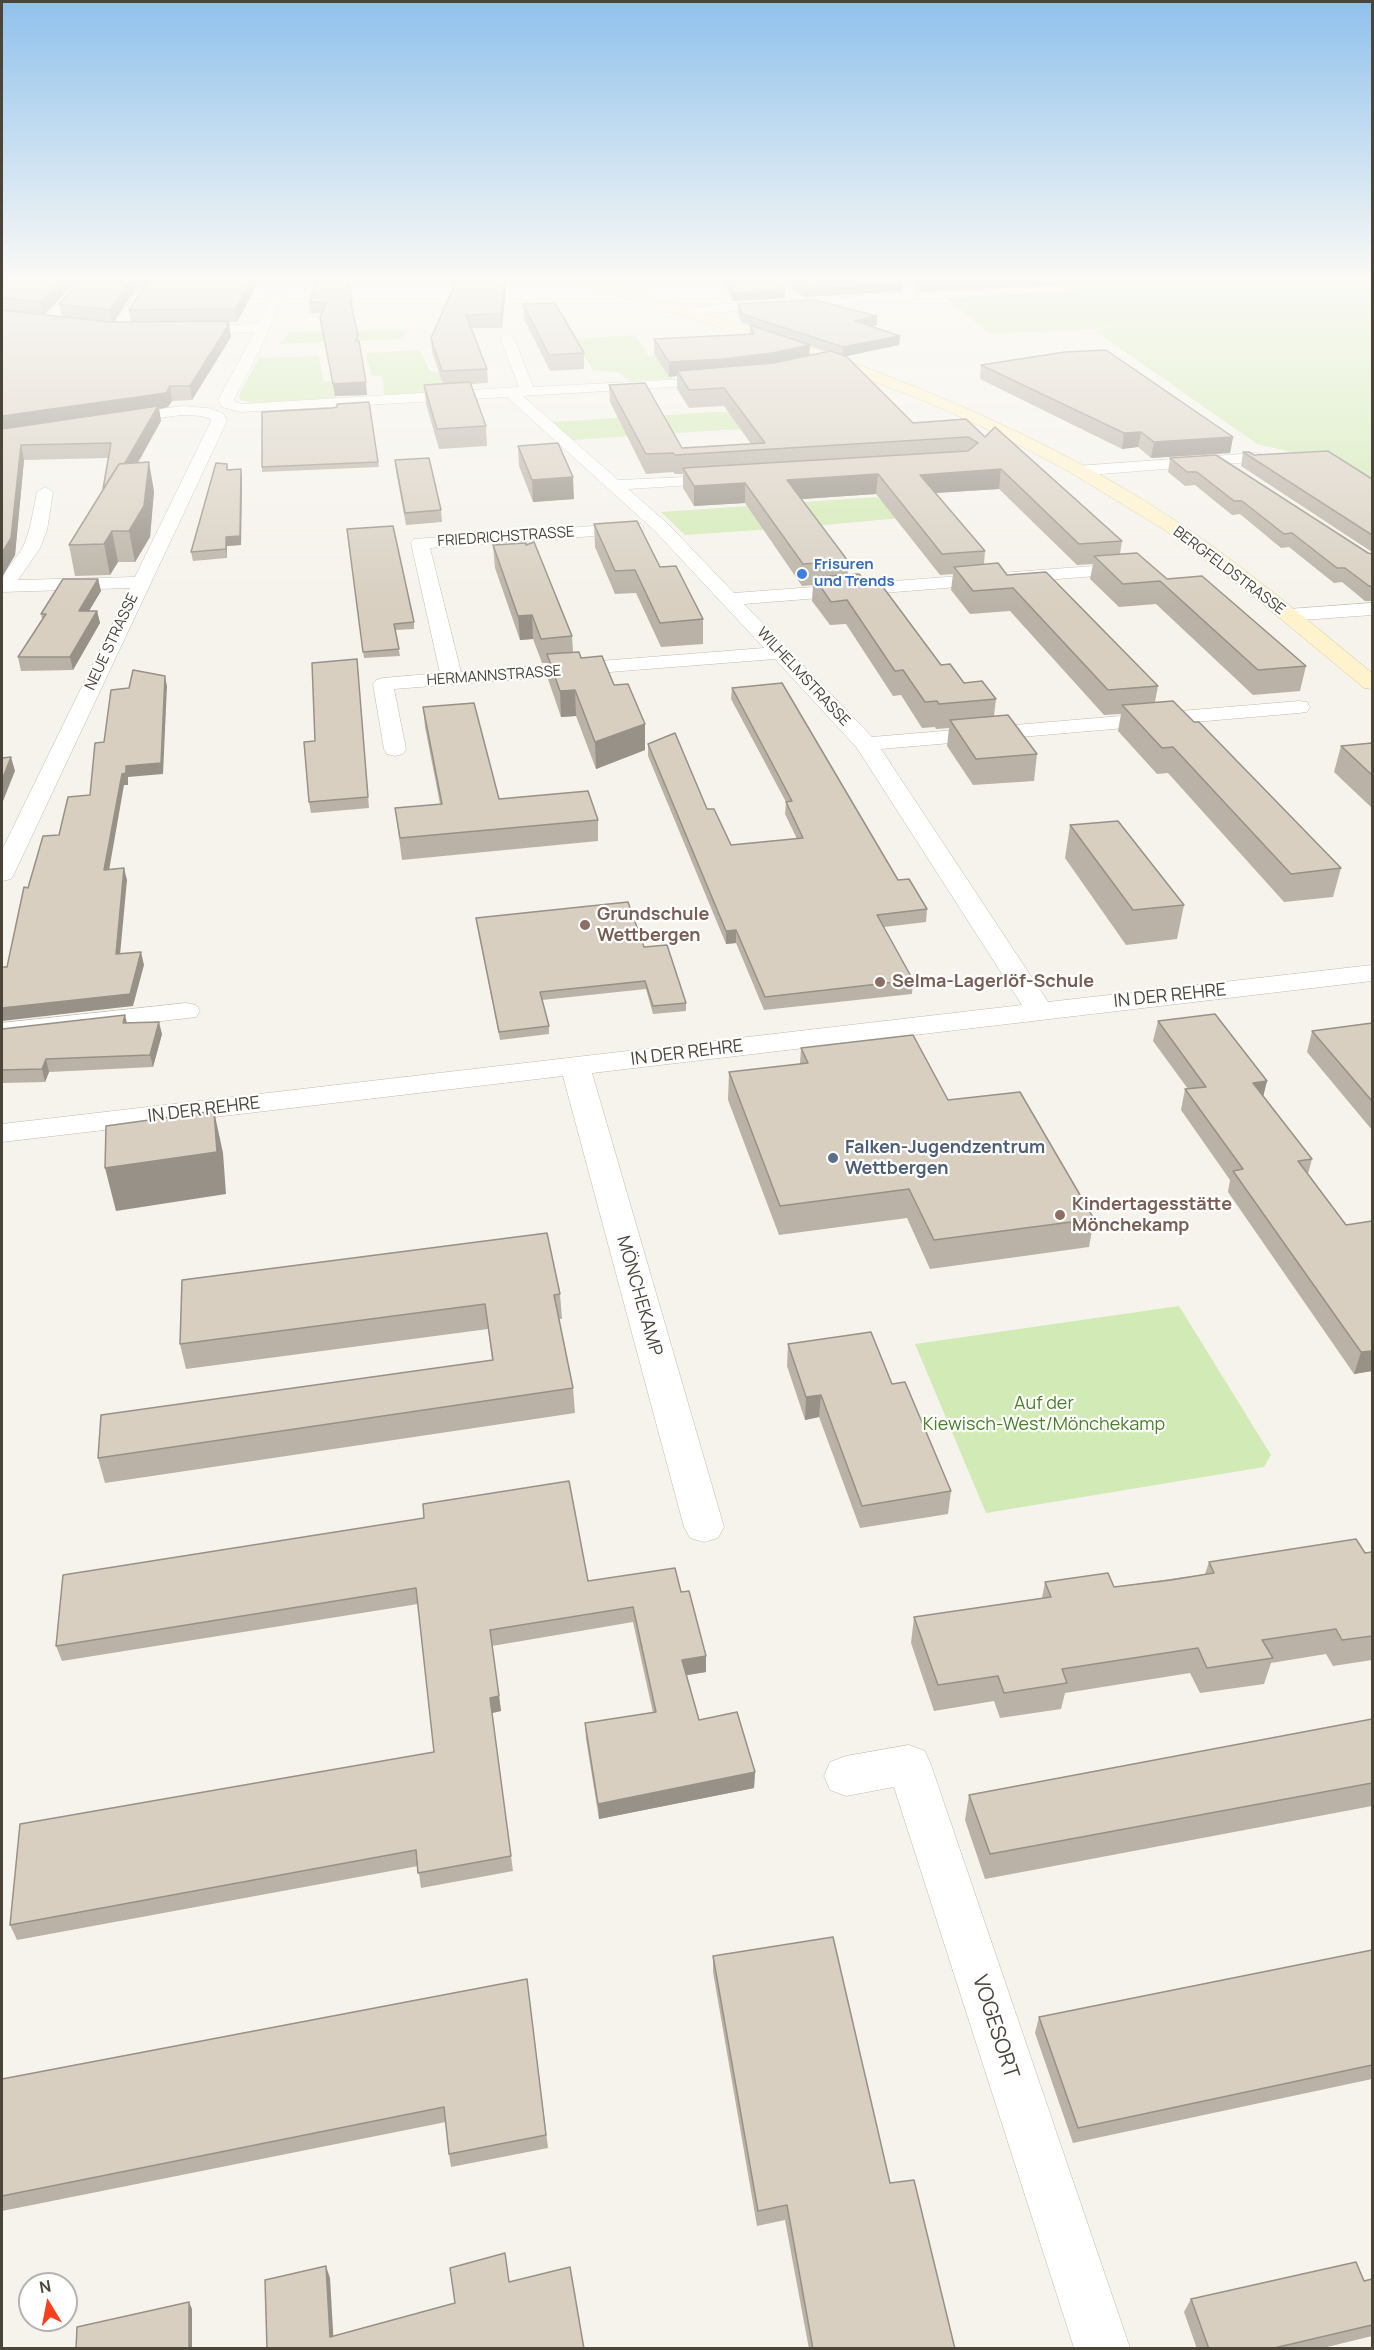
<!DOCTYPE html>
<html>
<head>
<meta charset="utf-8">
<style>
	body { margin:0 }
	#map { position:relative; width:1374px; height:2350px; overflow:hidden; background:#f6f3ec; font-family:Manrope,sans-serif }
	canvas { display:block }
	.frame { position:absolute; inset:0; border:3px solid #4b4439; pointer-events:none }
	.north { position:absolute; left:18px; top:2272px; width:60px; height:60px; box-sizing:border-box; background:#fff; border:2px solid #b7b4b0; border-radius:50%; rotate:350deg; font-size:16px; font-weight:700; line-height:24px; text-align:center; color:#4b4439 }
	.north::after { content:''; display:block; margin:auto; width:21px; height:27px; background:#fc3f1d; clip-path:polygon(50% 0,100% 100%,50% 72%,0 100%) }
</style>
</head>
<body>
<div id="map">
<canvas width="1374" height="2350"></canvas>
<div class="frame"></div>
<div class="north">N</div>
</div>
<script>
const ctx = document.querySelector('canvas').getContext('2d');
ctx.lineJoin = 'round';
function paint(path, color) {
  ctx.fillStyle = color;
  ctx.fill(path, 'evenodd');
}
function trace(path, color, width, dash) {
  ctx.strokeStyle = color;
  ctx.lineWidth = width;
  ctx.lineCap = dash ? 'butt' : 'round';
  ctx.setLineDash(dash || []);
  ctx.stroke(path);
}
function drawText(font, color, halo, rows, align = 'center') {
  ctx.font = font + ' Manrope,sans-serif';
  ctx.lineWidth = 4.5;
  ctx.setLineDash([]);
  ctx.textBaseline = 'middle';
  ctx.strokeStyle = halo;
  ctx.fillStyle = color;
  for (const [text, x, y, turn = 0] of rows) {
    ctx.save();
    ctx.translate(x, y);
    ctx.rotate((+turn || 0) * Math.PI / 180);
    ctx.textAlign = isNaN(turn) ? turn : align;
    if (halo) ctx.strokeText(text, 0, 0);
    ctx.fillText(text, 0, 0);
    ctx.restore();
  }
}
const green = new Path2D(`
	M 1059,277 L 1372,277 L 1372,479 L 1330,451 L 1295,453 L 1257,444 L 1095,331 L 1123,321 L 1095,329 L 990,334 L 946,298 L 1079,291 Z
	M 405,330 L 403,339 L 280,344 L 289,332 Z
	M 635,335 L 649,356 L 660,355 L 673,379 L 630,381 L 619,373 L 593,370 L 573,339 Z
	M 420,350 L 430,371 L 442,373 L 451,391 L 384,395 L 383,377 L 371,375 L 366,353 Z
	M 319,356 L 323,381 L 335,382 L 336,398 L 252,403 L 240,400 L 239,395 L 259,358 Z
	M 714,412 L 741,412 L 844,426 L 724,430 L 573,440 L 550,422 Z
	M 877,497 L 881,500 L 940,497 L 945,504 L 934,515 L 803,527 L 685,535 L 661,512 Z
	M 1179,1306 L 1271,1455 L 1264,1467 L 986,1513 L 915,1344 Z`);
const street = new Path2D(`
	M 280,277 L 292,277 L 261,348 L 233,401 L 242,404 L 519,387 L 500,338 L 507,334 L 514,338 L 533,387 L 725,377 L 727,380 L 725,383 L 720,384 L 523,396 L 618,480 L 731,475 L 733,478 L 731,481 L 725,483 L 628,489 L 667,523 L 734,593 L 1133,563 L 1139,564 L 1142,568 L 1139,572 L 1133,573 L 744,604 L 872,737 L 1299,701 L 1307,702 L 1310,707 L 1307,712 L 1299,713 L 881,749 L 1048,1002 L 1372,965 L 1372,981 L 592,1073 L 724,1527 L 718,1538 L 704,1542 L 690,1538 L 684,1527 L 563,1076 L 2,1142 L 2,1124 L 1022,1005 L 857,748 L 775,659 L 394,689 L 406,749 L 403,754 L 395,756 L 387,754 L 384,749 L 373,684 L 376,680 L 383,678 L 440,673 L 411,543 L 414,539 L 635,523 L 641,524 L 644,528 L 641,532 L 635,533 L 430,548 L 461,672 L 764,648 L 655,531 L 507,397 L 241,412 L 222,407 L 218,400 L 255,332 L 188,334 L 181,330 L 188,326 L 258,324 Z
	M 896,277 L 908,277 L 920,296 L 918,299 L 709,313 L 689,317 L 683,313 L 685,310 L 709,305 L 906,293 Z
	M 80,284 L 84,285 L 84,291 L 53,324 L 43,324 L 42,321 L 43,318 L 76,285 Z
	M 141,290 L 147,294 L 125,329 L 123,332 L 113,332 L 111,329 L 137,291 Z
	M 182,406 L 208,408 L 223,413 L 227,421 L 14,874 L 11,879 L 2,881 L 2,850 L 130,588 L 2,592 C 0,570 13,565 23,547 C 31,530 33,510 37,492 L 45,487 L 53,492 L 47,530 L 40,548 L 18,580 L 135,577 L 211,421 L 211,419 C 180,408 150,424 119,423 C 113,423 114,422 111,419 L 118,415 Z
	M 1257,453 L 1263,455 L 1265,458 L 1263,461 L 1077,476 L 1069,471 L 1077,466 Z
	M 1372,603 L 1372,615 L 1289,621 L 1282,619 L 1279,615 L 1282,611 L 1289,609 Z
	M 186,1003 L 196,1005 L 200,1011 L 196,1017 L 2,1040 L 2,1023 Z
	M 909,1745 L 925,1751 L 931,1765 L 1130,2348 L 1074,2348 L 894,1787 L 846,1796 L 830,1790 L 824,1776 L 830,1762 L 846,1756 Z`);
const secondary = new Path2D(`
	M 558,277 L 579,277 C 775,331 970,394 1145,501 C 1226,551 1299,613 1372,673 L 1372,689 L 1364,688 L 1252,595 L 1163,529 L 1066,470 L 998,434 L 927,402 L 782,347 Z`);
const wall = new Path2D(`
	M 2,277 L 257,277 L 257,284 L 237,322 L 229,322 L 231,337 L 192,400 L 172,401 L 168,407 L 159,409 L 161,421 L 138,463 L 154,491 L 150,537 L 135,562 L 118,562 L 110,575 L 75,576 L 69,545 L 103,489 L 108,458 L 24,460 L 15,555 L 2,577 ZM 79,282 L 80,282 L 59,304 L 62,317 L 44,315 L 74,283 ZM 140,288 L 143,289 L 129,310 L 131,322 L 113,322 L 135,290 Z
	M 408,277 L 457,277 L 408,278 Z
	M 507,277 L 502,328 L 471,328 L 487,369 L 488,383 L 470,384 L 486,426 L 487,446 L 439,449 L 426,404 L 424,385 L 443,384 L 432,352 L 431,338 Z
	M 686,277 L 766,277 L 785,290 L 785,298 L 733,301 L 726,287 L 723,287 L 721,283 L 688,283 Z
	M 768,277 L 899,277 L 902,291 L 804,297 L 783,281 Z
	M 911,277 L 1066,277 L 1067,278 L 1066,285 L 920,292 Z
	M 352,301 L 353,312 L 352,312 L 358,341 L 367,395 L 335,396 L 322,328 L 320,317 L 322,313 L 310,313 L 309,302 Z
	M 523,304 L 584,353 L 584,369 L 550,371 L 524,319 Z
	M 738,304 L 877,316 L 877,325 L 871,326 L 900,336 L 899,345 L 846,356 L 913,423 L 985,437 L 1122,541 L 1120,554 L 1167,579 L 1306,666 L 1300,691 L 1253,695 L 1156,604 L 1119,607 L 1090,579 L 1093,564 L 1077,565 L 999,489 L 936,493 L 985,551 L 984,564 L 1007,575 L 1158,686 L 1155,702 L 1341,868 L 1333,897 L 1284,902 L 1168,773 L 1157,774 L 1118,731 L 1121,714 L 1104,715 L 1010,611 L 970,614 L 951,590 L 953,574 L 940,575 L 876,494 L 802,499 L 848,561 L 848,575 L 864,580 L 941,665 L 964,683 L 996,699 L 994,716 L 1037,754 L 1034,781 L 973,785 L 947,746 L 949,728 L 936,729 L 935,727 L 922,728 L 901,695 L 893,696 L 846,624 L 830,625 L 812,601 L 813,585 L 802,586 L 745,503 L 694,506 L 683,488 L 683,474 L 675,474 L 673,472 L 646,474 L 610,402 L 609,385 L 682,448 L 751,444 L 724,406 L 689,408 L 677,389 L 677,376 L 669,377 L 654,354 L 654,339 L 750,334 L 750,325 L 742,323 L 738,313 ZM 810,346 L 827,352 L 809,355 Z
	M 981,365 L 1233,437 L 1230,453 L 1151,458 L 1138,447 L 1122,449 L 980,379 Z
	M 332,408 L 378,462 L 379,467 L 262,472 L 262,467 Z
	M 518,446 L 574,499 L 533,502 L 519,466 Z
	M 1243,452 L 1254,455 L 1372,479 L 1372,552 L 1241,466 Z
	M 1170,458 L 1368,553 L 1372,554 L 1372,601 L 1365,601 L 1342,582 L 1334,583 L 1289,547 L 1281,548 L 1240,514 L 1232,515 L 1195,485 L 1185,486 L 1168,472 Z
	M 395,460 L 441,510 L 442,522 L 406,525 L 396,471 Z
	M 228,470 L 242,478 L 241,545 L 227,546 L 227,558 L 193,561 L 191,552 Z
	M 594,524 L 660,567 L 703,619 L 703,644 L 661,647 L 636,593 L 615,594 L 595,547 Z
	M 347,529 L 414,622 L 414,629 L 395,630 L 400,656 L 364,658 Z
	M 493,545 L 526,545 L 572,636 L 573,652 L 581,658 L 614,685 L 645,750 L 596,769 L 576,716 L 561,717 L 548,679 L 547,663 L 542,663 L 533,639 L 520,640 L 495,568 Z
	M 98,579 L 101,591 L 89,611 L 97,611 L 100,623 L 73,670 L 21,671 L 18,657 L 42,619 L 41,614 Z
	M 357,659 L 369,808 L 311,813 L 309,802 L 315,741 Z
	M 732,688 L 898,880 L 927,909 L 926,922 L 884,927 L 913,980 L 912,994 L 764,1010 L 736,943 L 726,944 L 648,756 L 648,744 L 707,809 L 731,845 L 797,839 L 785,814 L 786,802 L 731,699 Z
	M 423,707 L 499,799 L 598,820 L 598,841 L 402,860 L 395,808 L 440,804 L 425,727 Z
	M 1372,743 L 1372,808 L 1334,772 L 1341,746 Z
	M 1070,825 L 1184,905 L 1177,939 L 1126,945 L 1065,858 Z
	M 476,918 L 644,947 L 686,1003 L 686,1011 L 653,1014 L 646,989 L 542,1000 L 549,1026 L 549,1034 L 500,1040 L 477,925 Z
	M 1158,1021 L 1267,1081 L 1263,1096 L 1312,1159 L 1308,1174 L 1346,1225 L 1372,1221 L 1372,1371 L 1354,1374 L 1228,1192 L 1230,1180 L 1181,1110 L 1185,1089 L 1188,1089 L 1153,1041 Z
	M 127,1023 L 162,1034 L 153,1067 L 49,1072 L 45,1082 L 2,1083 L 2,1029 Z
	M 1372,1023 L 1372,1130 L 1307,1052 L 1312,1031 Z
	M 801,1048 L 1094,1219 L 1089,1247 L 930,1269 L 907,1218 L 779,1235 L 728,1100 L 729,1072 L 800,1064 Z
	M 560,1294 L 562,1319 L 559,1319 L 573,1388 L 575,1413 L 105,1483 L 98,1458 L 492,1360 L 488,1329 L 186,1369 L 180,1344 Z
	M 788,1344 L 951,1491 L 948,1514 L 860,1528 L 819,1417 L 805,1420 L 787,1366 Z
	M 1372,1552 L 1372,1660 L 1333,1666 L 1326,1654 L 1271,1663 L 1264,1684 L 1200,1693 L 1190,1673 L 1065,1693 L 1061,1709 L 1000,1718 L 994,1701 L 934,1711 L 911,1643 L 914,1617 L 1042,1598 L 1045,1582 L 1114,1587 L 1205,1574 L 1209,1562 Z
	M 63,1575 L 588,1581 L 681,1592 L 706,1656 L 706,1672 L 687,1675 L 699,1720 L 755,1772 L 754,1788 L 599,1819 L 586,1739 L 585,1723 L 653,1713 L 633,1622 L 492,1646 L 501,1711 L 492,1713 L 513,1871 L 421,1888 L 418,1866 L 17,1940 L 10,1925 L 434,1752 L 418,1604 L 62,1661 L 56,1646 Z
	M 1372,1719 L 1372,1806 L 985,1879 L 965,1820 L 969,1795 Z
	M 1372,1950 L 1372,2079 L 1073,2143 L 1035,2033 L 1039,2017 Z
	M 713,1956 L 955,2349 L 809,2349 L 785,2220 L 757,2226 L 713,1972 Z
	M 527,1979 L 548,2148 L 451,2167 L 449,2154 L 446,2122 L 2,2211 L 2,2079 Z
	M 1372,2279 L 1372,2336 L 1319,2349 L 1197,2349 L 1184,2312 L 1191,2299 L 1364,2281 Z`);
const shadedWall = new Path2D(`
	M 66,277 L 79,277 L 79,282 L 74,283 L 44,315 L 41,302 Z
	M 133,277 L 139,277 L 140,288 L 135,290 L 113,323 L 110,310 Z
	M 253,277 L 257,277 L 257,284 L 237,322 L 235,309 Z
	M 505,277 L 507,277 L 502,328 L 501,314 Z
	M 903,283 L 902,291 L 804,297 L 804,289 Z
	M 785,290 L 785,298 L 733,301 L 733,293 Z
	M 877,316 L 877,325 L 854,330 L 855,321 Z
	M 228,321 L 231,337 L 192,400 L 190,386 Z
	M 900,336 L 899,345 L 842,357 L 843,347 Z
	M 810,345 L 809,360 L 677,371 L 677,376 L 669,377 L 669,362 Z
	M 366,382 L 367,395 L 335,396 L 333,384 Z
	M 170,386 L 172,401 L 168,407 L 159,409 L 161,421 L 108,515 L 105,499 L 157,409 L 2,431 L 2,416 Z
	M 1141,432 L 1138,447 L 1122,449 L 1124,433 Z
	M 1233,437 L 1230,453 L 1151,458 L 1154,442 Z
	M 21,445 L 24,460 L 15,555 L 2,577 L 2,553 Z
	M 149,462 L 154,491 L 150,537 L 135,562 L 129,531 Z
	M 241,469 L 242,478 L 241,545 L 227,546 L 227,558 L 226,549 L 226,537 Z
	M 1001,469 L 999,489 L 918,494 L 920,475 Z
	M 878,474 L 876,494 L 787,500 L 787,480 Z
	M 573,477 L 574,499 L 533,502 L 532,480 Z
	M 745,483 L 745,503 L 694,506 L 694,486 Z
	M 112,531 L 118,562 L 110,575 L 104,544 Z
	M 98,579 L 101,591 L 81,624 L 79,611 Z
	M 97,611 L 100,623 L 73,670 L 70,657 Z
	M 532,615 L 533,639 L 520,640 L 518,616 Z
	M 165,676 L 167,686 L 163,774 L 128,777 L 128,785 L 124,785 L 107,882 L 104,870 L 122,774 Z
	M 575,690 L 576,716 L 561,717 L 560,691 Z
	M 645,724 L 645,750 L 596,769 L 595,742 Z
	M 11,757 L 15,771 L 3,801 L 2,797 L 2,780 Z
	M 124,868 L 127,880 L 119,966 L 116,954 Z
	M 736,930 L 736,943 L 726,944 L 726,931 Z
	M 141,952 L 144,965 L 133,1006 L 2,1021 L 2,1023 L 2,1008 Z
	M 125,1015 L 128,1027 L 123,1023 Z
	M 159,1022 L 162,1034 L 153,1067 L 150,1055 Z
	M 46,1059 L 49,1072 L 45,1082 L 42,1069 Z
	M 1267,1081 L 1262,1101 L 1253,1083 Z
	M 214,1111 L 223,1153 L 226,1194 L 116,1211 L 105,1168 Z
	M 1372,1351 L 1372,1371 L 1354,1374 L 1361,1352 Z
	M 821,1395 L 819,1417 L 805,1420 L 806,1397 Z
	M 706,1656 L 706,1672 L 682,1676 L 682,1660 Z
	M 499,1696 L 501,1711 L 492,1713 L 490,1698 Z
	M 755,1772 L 754,1788 L 599,1819 L 598,1804 Z
	M 326,2266 L 330,2278 L 334,2348 L 330,2337 Z
	M 189,2302 L 192,2309 L 192,2349 L 189,2349 Z`);
const building = new Path2D(`
	M 2,277 L 66,277 L 41,302 L 2,298 Z
	M 85,277 L 133,277 L 110,310 L 59,304 Z
	M 142,277 L 253,277 L 235,309 L 129,310 L 147,283 L 146,280 Z
	M 319,277 L 348,277 L 352,301 L 350,301 L 358,335 L 356,341 L 359,341 L 366,382 L 333,384 L 320,317 L 327,302 L 309,302 Z
	M 458,277 L 505,277 L 501,314 L 466,315 L 487,369 L 442,371 L 431,338 Z
	M 722,277 L 766,277 L 777,283 L 785,290 L 733,293 L 726,279 L 723,279 Z
	M 789,277 L 899,277 L 903,283 L 804,289 Z
	M 916,277 L 1066,277 L 1067,278 L 921,284 Z
	M 814,300 L 877,316 L 855,321 L 900,336 L 843,347 L 742,314 L 738,304 Z
	M 555,303 L 584,353 L 549,355 L 523,304 Z
	M 2,310 L 109,322 L 228,321 L 227,324 L 229,324 L 190,386 L 170,386 L 166,393 L 2,416 Z
	M 750,325 L 810,345 L 772,353 L 723,359 L 669,362 L 654,339 L 754,334 Z
	M 1106,350 L 1233,437 L 1154,442 L 1141,432 L 1124,433 L 981,365 L 1065,352 Z
	M 831,351 L 847,357 L 913,423 L 966,419 L 985,437 L 995,427 L 1122,541 L 1079,544 L 1001,469 L 920,475 L 985,551 L 942,554 L 878,474 L 787,480 L 848,561 L 803,564 L 745,483 L 694,486 L 683,468 L 968,451 L 978,443 L 968,437 L 675,455 L 673,453 L 646,454 L 609,385 L 645,383 L 682,448 L 765,443 L 724,388 L 689,390 L 677,371 L 773,363 Z
	M 470,382 L 486,426 L 437,429 L 424,385 Z
	M 369,402 L 378,462 L 262,467 L 262,412 L 332,408 L 337,407 L 337,404 Z
	M 158,406 L 125,463 L 119,464 L 103,489 L 111,443 L 21,445 L 11,538 L 2,553 L 2,429 Z
	M 558,443 L 573,477 L 532,480 L 518,446 Z
	M 1328,451 L 1372,479 L 1372,535 L 1243,452 L 1249,452 L 1254,455 Z
	M 1216,455 L 1368,553 L 1372,554 L 1372,586 L 1369,586 L 1345,568 L 1337,568 L 1292,533 L 1284,534 L 1242,501 L 1234,501 L 1197,472 L 1187,472 L 1170,458 Z
	M 429,458 L 441,510 L 405,513 L 395,460 Z
	M 149,462 L 144,506 L 129,531 L 112,531 L 104,544 L 69,545 L 119,464 Z
	M 216,463 L 227,464 L 227,470 L 241,469 L 240,536 L 226,537 L 226,549 L 191,552 Z
	M 637,521 L 660,567 L 676,566 L 703,619 L 660,623 L 635,570 L 615,571 L 594,524 Z
	M 393,526 L 414,622 L 394,624 L 399,649 L 363,652 L 347,529 Z
	M 534,542 L 572,636 L 541,639 L 532,615 L 518,616 L 493,545 L 526,543 L 526,545 Z
	M 1137,553 L 1167,579 L 1202,576 L 1306,666 L 1258,670 L 1160,581 L 1123,584 L 1094,556 Z
	M 998,563 L 1007,575 L 1046,572 L 1158,686 L 1108,690 L 1013,588 L 973,591 L 954,567 Z
	M 859,574 L 864,580 L 877,579 L 941,665 L 950,664 L 964,683 L 982,681 L 996,699 L 939,704 L 937,701 L 925,702 L 903,670 L 895,671 L 847,600 L 831,602 L 814,577 Z
	M 63,579 L 98,579 L 79,611 L 97,611 L 70,657 L 18,657 L 46,614 L 41,614 Z
	M 579,652 L 581,658 L 602,656 L 614,685 L 628,684 L 645,724 L 595,742 L 575,690 L 560,691 L 547,654 Z
	M 357,659 L 368,797 L 309,802 L 304,742 L 315,741 L 312,663 Z
	M 133,670 L 165,676 L 161,763 L 126,766 L 126,773 L 122,774 L 104,870 L 124,868 L 116,954 L 141,952 L 130,994 L 2,1008 L 2,967 L 7,967 L 24,887 L 28,888 L 43,836 L 59,835 L 68,797 L 90,795 L 95,743 L 104,742 L 111,690 L 129,688 Z
	M 782,683 L 898,880 L 909,879 L 927,909 L 877,915 L 913,980 L 765,997 L 736,930 L 726,931 L 648,744 L 675,733 L 707,809 L 714,809 L 731,845 L 803,838 L 786,802 L 792,801 L 732,688 Z
	M 1173,701 L 1194,722 L 1199,722 L 1341,868 L 1291,874 L 1173,747 L 1162,748 L 1122,705 Z
	M 474,703 L 499,799 L 588,791 L 598,820 L 400,838 L 395,808 L 442,804 L 423,707 Z
	M 1008,715 L 1037,754 L 976,759 L 950,720 Z
	M 1372,743 L 1372,775 L 1341,746 Z
	M 11,757 L 2,780 L 2,758 Z
	M 1118,821 L 1184,905 L 1133,910 L 1070,825 Z
	M 628,902 L 644,947 L 667,945 L 686,1003 L 653,1006 L 645,981 L 540,992 L 549,1026 L 499,1032 L 476,918 Z
	M 1215,1014 L 1267,1081 L 1253,1083 L 1312,1159 L 1298,1161 L 1346,1225 L 1372,1221 L 1372,1351 L 1361,1352 L 1233,1171 L 1243,1169 L 1185,1089 L 1206,1087 L 1158,1021 Z
	M 125,1015 L 123,1023 L 159,1022 L 150,1055 L 46,1059 L 42,1069 L 2,1070 L 2,1029 Z
	M 1372,1023 L 1372,1101 L 1312,1031 Z
	M 913,1035 L 948,1100 L 1020,1092 L 1094,1219 L 934,1240 L 909,1189 L 780,1206 L 729,1072 L 808,1063 L 801,1048 Z
	M 214,1111 L 217,1152 L 105,1168 L 106,1126 Z
	M 547,1233 L 560,1294 L 554,1295 L 573,1388 L 98,1458 L 101,1415 L 493,1360 L 485,1304 L 180,1344 L 182,1280 Z
	M 871,1332 L 892,1384 L 905,1382 L 951,1491 L 862,1506 L 821,1395 L 806,1397 L 788,1344 Z
	M 569,1481 L 588,1581 L 675,1568 L 681,1592 L 689,1591 L 706,1656 L 682,1660 L 699,1720 L 737,1712 L 755,1772 L 598,1804 L 585,1723 L 656,1712 L 633,1607 L 490,1630 L 499,1696 L 490,1698 L 511,1856 L 418,1873 L 416,1850 L 10,1925 L 20,1824 L 434,1752 L 416,1588 L 56,1646 L 63,1575 L 424,1518 L 423,1504 Z
	M 1356,1539 L 1365,1553 L 1372,1552 L 1372,1636 L 1342,1640 L 1336,1629 L 1262,1640 L 1273,1658 L 1207,1668 L 1198,1648 L 1062,1669 L 1067,1683 L 1004,1693 L 998,1676 L 938,1685 L 914,1617 L 1051,1597 L 1045,1582 L 1108,1573 L 1114,1587 L 1171,1580 L 1214,1573 L 1209,1562 Z
	M 1372,1719 L 1372,1783 L 990,1854 L 969,1795 Z
	M 833,1937 L 890,2183 L 914,2180 L 955,2349 L 813,2349 L 787,2205 L 758,2211 L 713,1956 Z
	M 1372,1950 L 1372,2065 L 1078,2128 L 1039,2017 Z
	M 527,1979 L 546,2135 L 449,2154 L 444,2107 L 2,2196 L 2,2079 Z
	M 505,2253 L 509,2282 L 570,2267 L 584,2349 L 267,2349 L 265,2280 L 326,2266 L 330,2337 L 455,2303 L 450,2268 Z
	M 1356,2262 L 1364,2281 L 1372,2279 L 1372,2325 L 1270,2349 L 1209,2349 L 1191,2299 Z
	M 189,2302 L 189,2349 L 76,2349 L 77,2327 Z`);
const markers = [
	[802,574,6,"#3f7fe0"],
	[585,925,6,"#8d6e63"],
	[880,982,6,"#8d6e63"],
	[833,1158,6,"#5c6f8a"],
	[1060,1215,6,"#8d6e63"]
];
const farStreetnames = [
	["FRIEDRICHSTRASSE",506,537,-4],
	["BERGFELDSTRASSE",1229,571,37],
	["NEUE STRASSE",112,642,-65],
	["HERMANNSTRASSE",494,676,-4],
	["WILHELMSTRASSE",803,677,47]
];
const farShopnames = [
	["Frisuren",814,565],
	["und Trends",814,582]
];
const educationNames = [
	["Grundschule",597,915],
	["Wettbergen",597,936],
	["Selma-Lagerlöf-Schule",892,982],
	["Kindertagesstätte",1072,1205],
	["Mönchekamp",1072,1226]
];
const streetNames = [
	["IN DER REHRE",1170,996,-6],
	["IN DER REHRE",687,1053,-7],
	["IN DER REHRE",204,1110,-7],
	["MÖNCHEKAMP",639,1296,74]
];
const serviceNames = [
	["Falken-Jugendzentrum",845,1148],
	["Wettbergen",845,1169]
];
const parkNames = [
	["Auf der",1044,1404],
	["Kiewisch-West/Mönchekamp",1044,1425]
];
const nearStreetnames = [
	["VOGESORT",995,2027,72]
];
paint(green, '#d2eab5');
trace(street, '#c2bbae', 1);
trace(secondary, '#d6c79b', 1);
paint(street, '#fff');
paint(secondary, '#fff3cd');
paint(wall, '#bab2a6');
paint(shadedWall, '#979187');
paint(building, '#d8cfc1');
trace(building, '#979187', 1.5);
const sky = ctx.createLinearGradient(0, 0, 0, 606);
sky.addColorStop(0, '#8fc1ec');
sky.addColorStop(0.46, '#fbfaf6');
sky.addColorStop(1, '#fbfaf600');
ctx.fillStyle = sky;
ctx.fillRect(0, 0, 1374, 606);
for (const [x, y, r, color] of markers) {
  const dot = new Path2D();
  dot.arc(x, y, r, 0, 2 * Math.PI);
  ctx.fillStyle = color;
  ctx.fill(dot);
  trace(dot, '#fff', 2);
}
drawText('15px', '#4b4439', '#fff', farStreetnames);
drawText('bold 15px', '#366cbe', '#fff', farShopnames, 'left');
drawText('bold 18px', '#785e54', '#fff', educationNames, 'left');
drawText('18px', '#4b4439', '#fff', streetNames);
drawText('bold 18px', '#4e5e75', '#fff', serviceNames, 'left');
drawText('18px', '#4a7f2a', '#fff', parkNames);
drawText('21px', '#4b4439', '#fff', nearStreetnames);
</script>
</body>
</html>
